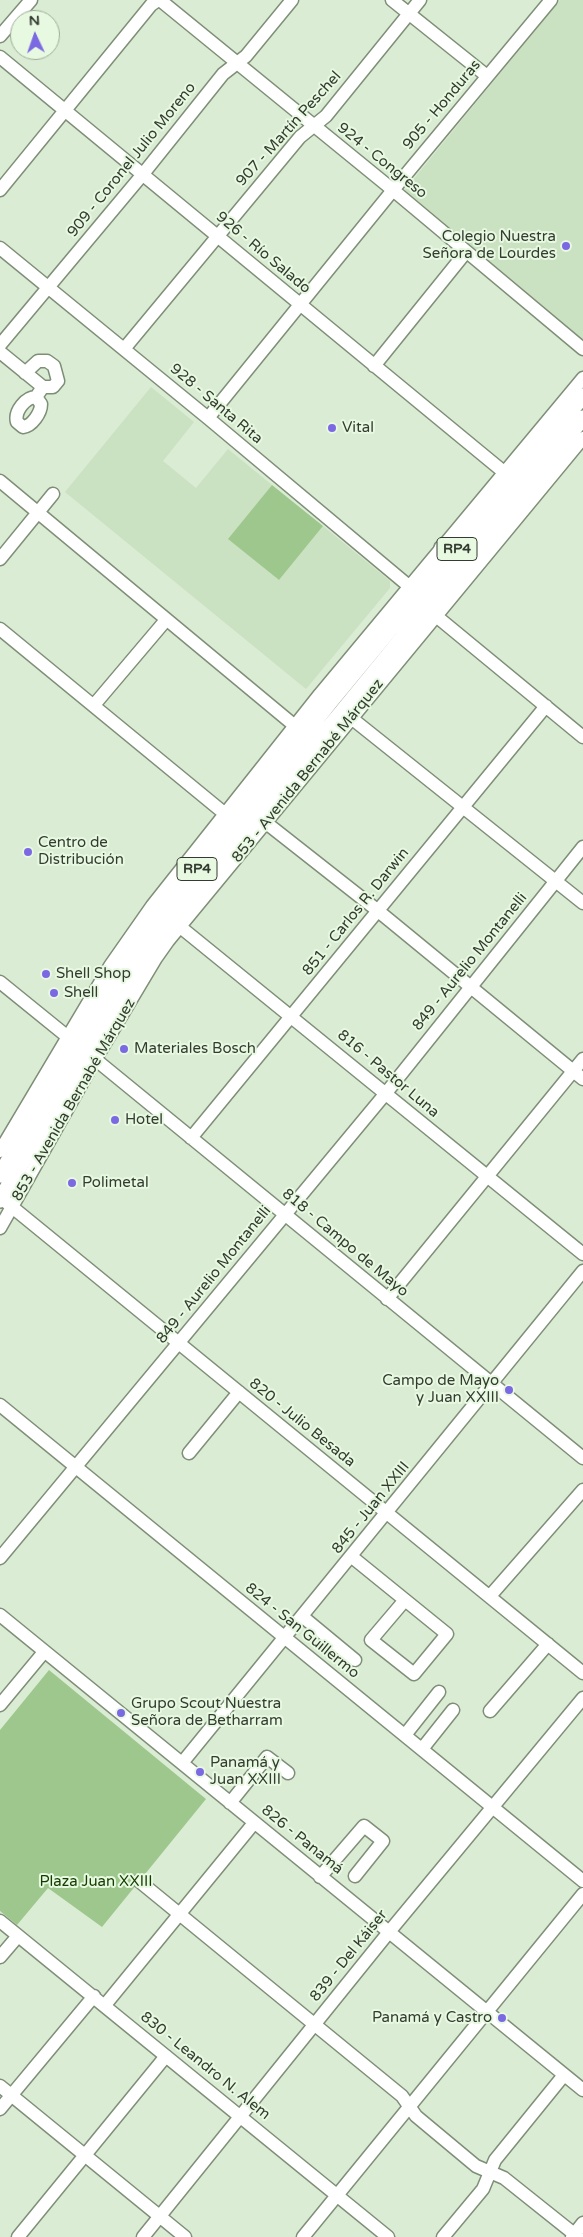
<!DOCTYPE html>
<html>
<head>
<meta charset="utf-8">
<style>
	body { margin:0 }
	#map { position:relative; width:583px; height:2237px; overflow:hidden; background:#daecd3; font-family:"Varela Round",sans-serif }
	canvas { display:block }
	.north { position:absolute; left:10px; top:10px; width:50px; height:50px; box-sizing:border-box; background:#e7f9e0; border:1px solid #9fad9a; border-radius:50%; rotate:357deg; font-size:14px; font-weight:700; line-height:20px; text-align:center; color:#343b31 }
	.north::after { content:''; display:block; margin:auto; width:18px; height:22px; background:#7b68e3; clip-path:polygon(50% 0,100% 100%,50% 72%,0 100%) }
</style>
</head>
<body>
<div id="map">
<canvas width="583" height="2237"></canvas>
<div class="north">N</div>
</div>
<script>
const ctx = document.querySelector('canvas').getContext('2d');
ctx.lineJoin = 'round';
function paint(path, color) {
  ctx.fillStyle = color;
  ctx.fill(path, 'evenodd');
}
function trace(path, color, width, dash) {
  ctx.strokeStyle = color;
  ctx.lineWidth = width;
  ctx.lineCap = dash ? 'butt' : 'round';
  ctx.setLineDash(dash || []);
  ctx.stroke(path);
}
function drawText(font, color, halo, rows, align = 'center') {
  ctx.font = font + ' "Varela Round",sans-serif';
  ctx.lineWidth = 4;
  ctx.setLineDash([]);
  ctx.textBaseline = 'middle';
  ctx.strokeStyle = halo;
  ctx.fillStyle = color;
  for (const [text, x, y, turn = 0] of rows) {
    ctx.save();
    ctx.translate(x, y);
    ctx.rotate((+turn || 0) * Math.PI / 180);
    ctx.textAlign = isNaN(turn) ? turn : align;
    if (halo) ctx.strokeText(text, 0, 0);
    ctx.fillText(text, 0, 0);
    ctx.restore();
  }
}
const built = new Path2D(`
	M 560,0 L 583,0 L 583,345 L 403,192 Z
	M 151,387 L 194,422 L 163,461 L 196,488 L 228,449 L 272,485 L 229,539 L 279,580 L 323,526 L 390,581 L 390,588 L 306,689 L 65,492 Z`);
const green = new Path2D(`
	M 272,485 L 323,526 L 279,580 L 228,539 Z
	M 49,1670 L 206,1799 L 102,1927 L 48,1888 L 17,1925 L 0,1911 L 0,1730 Z`);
const minor = new Path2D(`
	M 160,0 L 393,190 L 583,349
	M 392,0 L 487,76
	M 0,36 L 31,0
	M 0,57 L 505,473
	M 0,190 L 151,5 L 158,0
	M 0,248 L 208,418 L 410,587
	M 0,345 L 143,174 L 223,74 L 246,56 L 292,0
	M 124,349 L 300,137 L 326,116 L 420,0
	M 0,352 L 43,387 L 53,387 L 58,381 L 54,366 L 47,361 L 38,361 L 25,373
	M 374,366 L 466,252
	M 36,397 L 41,404 C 41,413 32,426 23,427 L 17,422 C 14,411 26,397 36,397 L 43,387
	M 208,418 L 393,190 L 551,0
	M 0,481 L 295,726
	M 0,559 L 53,494
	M 430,611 L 583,737
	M 0,629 L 224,813
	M 94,705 L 166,620
	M 345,713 L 583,903
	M 260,818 L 377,910 L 583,1079
	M 173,921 L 583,1254
	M 0,982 L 74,1042
	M 90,1055 L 583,1458
	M 191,1138 L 546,706
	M 0,1151 L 110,966 L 152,906 L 320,694 L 583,378
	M 6,1202 L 583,1673
	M 0,1228 L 95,1060 L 156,958 L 168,941 L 583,438
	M 387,1299 L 583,1059
	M 0,1405 L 583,1881
	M 189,1453 L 239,1392
	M 352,1557 L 447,1634 L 414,1674 L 371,1640 L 405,1600
	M 0,1558 L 386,1093 L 583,847
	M 490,1596 L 583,1490
	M 0,1615 L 583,2090
	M 303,1617 L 355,1660
	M 0,1705 L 44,1652
	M 490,1711 L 548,1644
	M 405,1735 L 439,1692
	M 422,1749 L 453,1710
	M 182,1763 L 583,1271
	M 230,1803 L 267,1757 L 288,1773
	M 320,1877 L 364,1826 L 383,1841 L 355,1876
	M 139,1881 L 402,2096 L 416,2116 L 476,2166 L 504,2178 L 578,2237
	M 0,1921 L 388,2237
	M 0,1957 L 18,1936
	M 105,2005 L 254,1823
	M 0,2086 L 185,2237
	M 0,2109 L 94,1996
	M 18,2237 L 166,2056
	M 143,2237 L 389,1932 L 583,1698
	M 303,2237 L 583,1894
	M 443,2237 L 483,2189 L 495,2160 L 564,2075
	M 572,2237 L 583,2223`);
const major = new Path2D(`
	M 442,548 L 464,535
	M 0,1175 C 49,1091 96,1004 153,925 L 330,702 L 583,396
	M 0,1200 L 87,1052 L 145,957 L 171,920 L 583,418`);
const markers = [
	[566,246,5,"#7b68e3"],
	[332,428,5,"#7b68e3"],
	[28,852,5,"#7b68e3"],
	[46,974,5,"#7b68e3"],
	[54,993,5,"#7b68e3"],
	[124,1049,5,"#7b68e3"],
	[115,1120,5,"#7b68e3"],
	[72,1183,5,"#7b68e3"],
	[509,1390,5,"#7b68e3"],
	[121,1713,5,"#7b68e3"],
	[200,1772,5,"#7b68e3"],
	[502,2018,5,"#7b68e3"]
];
const shields = [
	[457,549,40],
	[197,869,40]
];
const shieldNames = [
	["RP4",457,549],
	["RP4",197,869]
];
const streetNames = [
	["905 - Honduras",442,105,-50],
	["907 - Martín Peschel",289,129,-48],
	["909 - Coronel Julio Moreno",132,160,-51],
	["924 - Congreso",382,161,39],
	["926 - Río Salado",263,253,40],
	["928 - Santa Rita",216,404,40],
	["853 - Avenida Bernabé Márquez",308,771,-51],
	["851 - Carlos R. Darwin",356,912,-51],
	["849 - Aurelio Montanelli",470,962,-51],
	["816 - Pastor Luna",388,1074,40],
	["853 - Avenida Bernabé Márquez",74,1100,-60],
	["818 - Campo de Mayo",345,1243,40],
	["849 - Aurelio Montanelli",214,1275,-51],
	["820 - Julio Besada",302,1423,39],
	["845 - Juan XXIII",371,1508,-51],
	["824 - San Guillermo",302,1631,39],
	["826 - Panamá",302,1840,39],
	["839 - Del Káiser",349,1956,-51],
	["830 - Leandro N. Alem",205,2066,39]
];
const poiNames = [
	["Colegio Nuestra",556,237,"right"],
	["Señora de Lourdes",556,254,"right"],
	["Vital",342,428],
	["Centro de",38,843],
	["Distribución",38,860],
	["Shell Shop",56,974],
	["Shell",64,993],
	["Materiales Bosch",134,1049],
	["Hotel",125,1120],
	["Polimetal",82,1183],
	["Campo de Mayo",499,1381,"right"],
	["y Juan XXIII",499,1398,"right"],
	["Grupo Scout Nuestra",131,1704],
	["Señora de Betharram",131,1721],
	["Panamá y",210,1763],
	["Juan XXIII",210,1780],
	["Panamá y Castro",492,2018,"right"]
];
const parkNames = [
	["Plaza Juan XXIII",96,1882]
];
paint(built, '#cae1c2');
paint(green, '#9ec78e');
trace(minor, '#7e8e77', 15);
trace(major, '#7e8e77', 18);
trace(minor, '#fff', 12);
trace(major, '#fff', 15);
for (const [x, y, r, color] of markers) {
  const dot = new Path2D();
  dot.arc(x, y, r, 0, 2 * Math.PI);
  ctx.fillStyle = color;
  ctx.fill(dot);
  trace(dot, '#e7f9e0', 2);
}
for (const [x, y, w] of shields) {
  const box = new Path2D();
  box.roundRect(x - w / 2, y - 11.5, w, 23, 4);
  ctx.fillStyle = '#e7f9e0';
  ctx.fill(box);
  trace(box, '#343b31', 1);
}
drawText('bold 14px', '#343b31', null, shieldNames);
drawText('15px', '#343b31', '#e7f9e0', streetNames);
drawText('15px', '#343b31', '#e7f9e0', poiNames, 'left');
drawText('15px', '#143b00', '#e7f9e0', parkNames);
</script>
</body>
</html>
